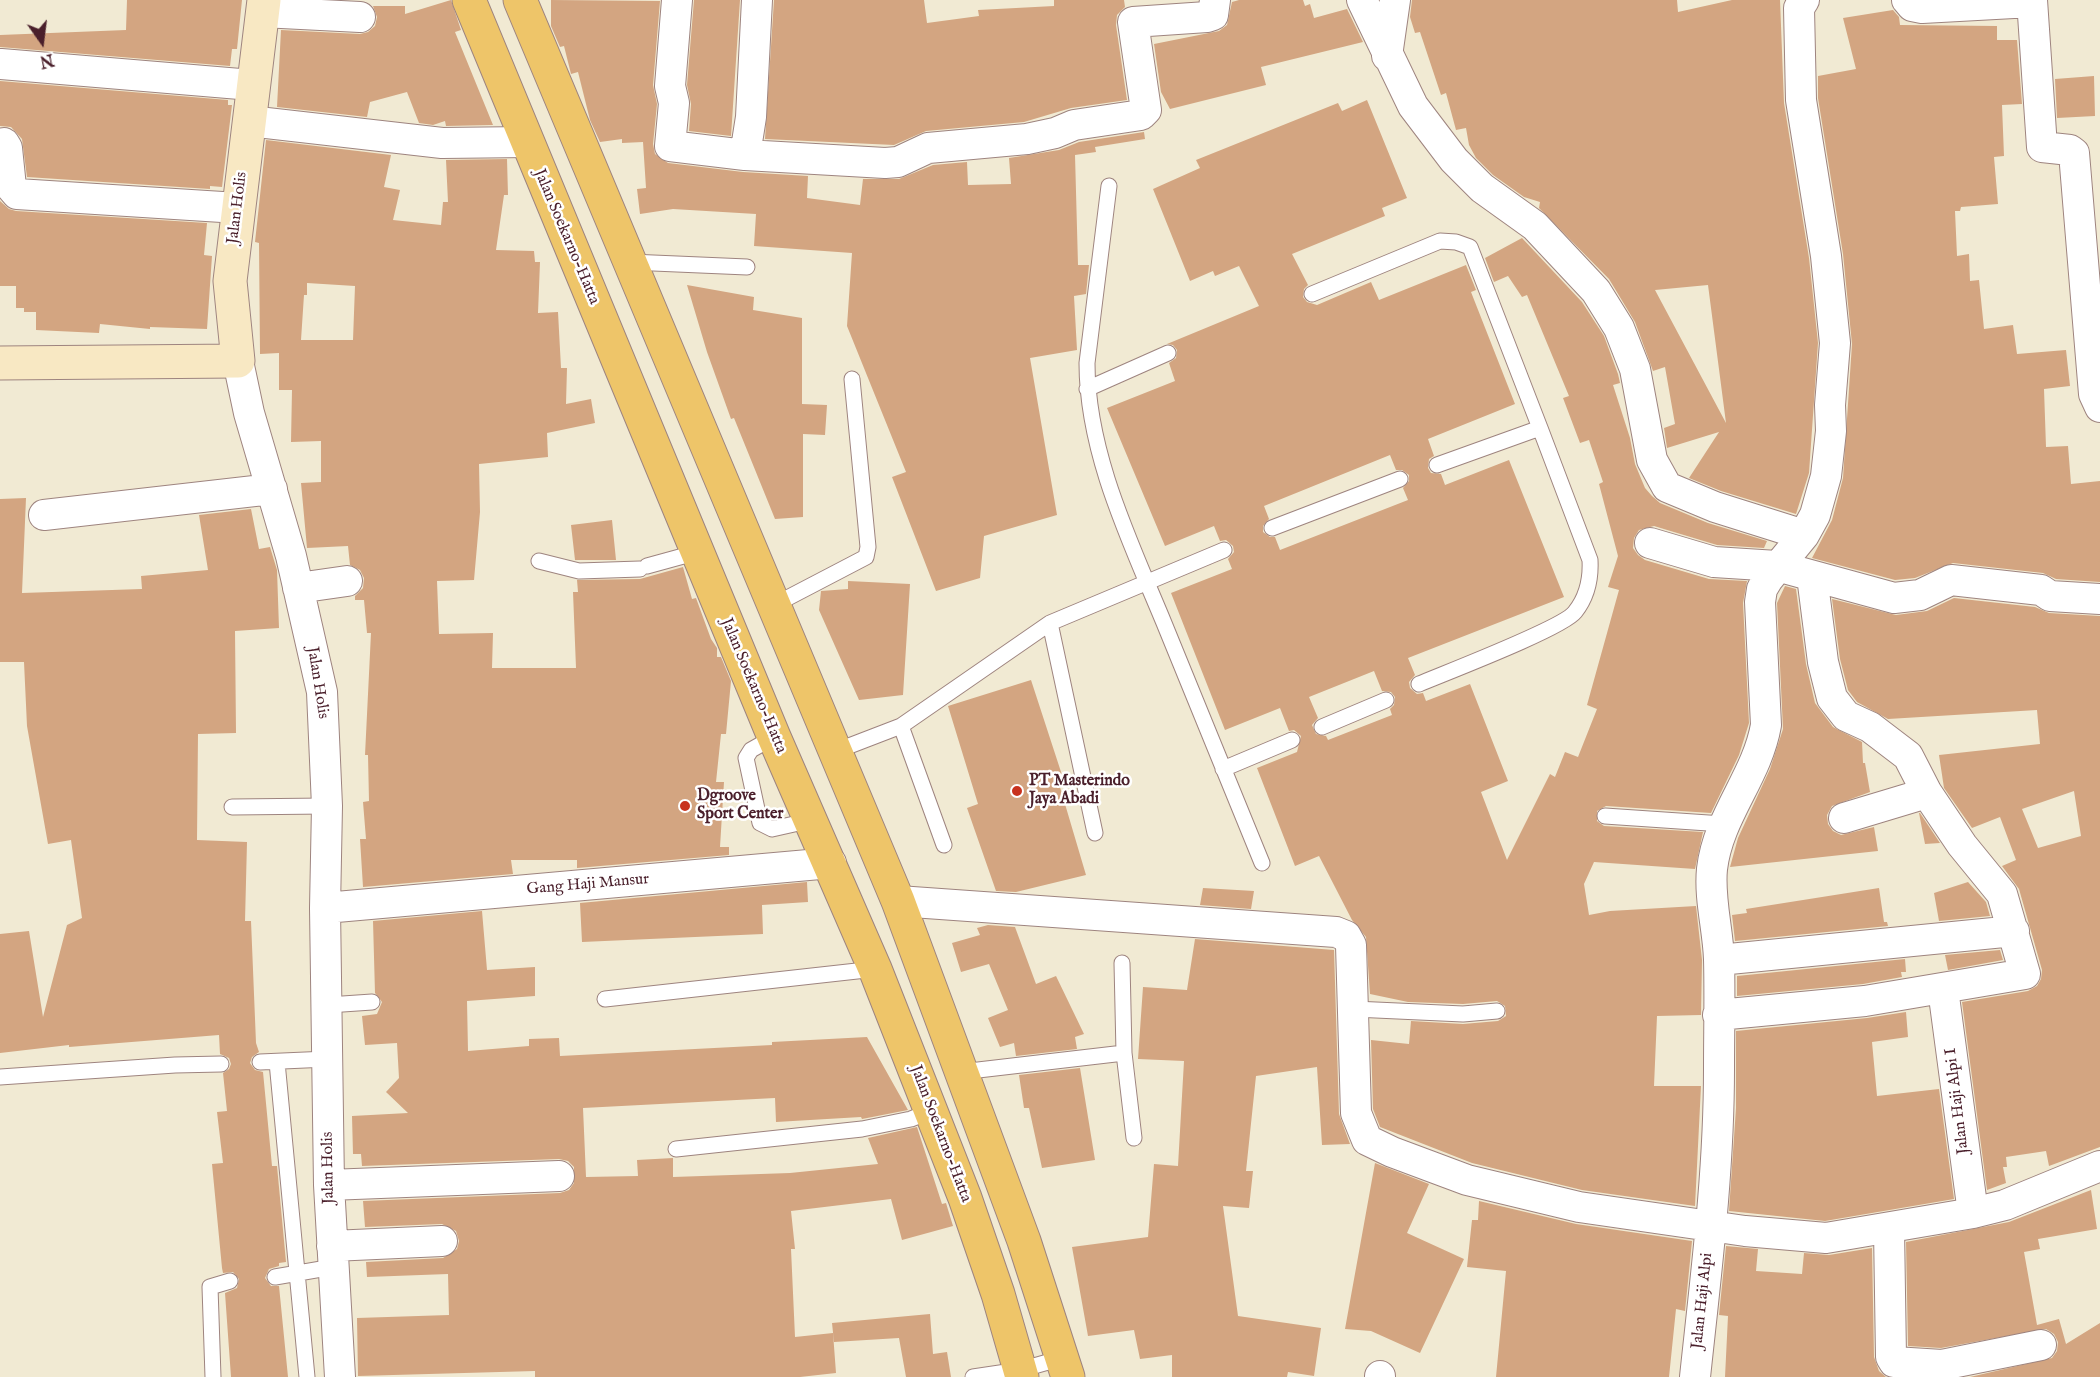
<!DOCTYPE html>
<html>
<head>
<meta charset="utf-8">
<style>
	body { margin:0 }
	#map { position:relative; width:2100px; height:1377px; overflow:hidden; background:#f1ead3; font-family:"IM FELL English",serif }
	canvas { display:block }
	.north { position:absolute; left:12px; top:12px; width:60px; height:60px; -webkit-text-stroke:4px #fff; paint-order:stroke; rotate:166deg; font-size:16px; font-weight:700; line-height:24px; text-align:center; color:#4a1f2b }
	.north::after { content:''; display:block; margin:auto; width:21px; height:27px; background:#4a1f2b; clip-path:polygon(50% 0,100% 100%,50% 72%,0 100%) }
</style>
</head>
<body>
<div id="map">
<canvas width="2100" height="1377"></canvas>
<div class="north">N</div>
</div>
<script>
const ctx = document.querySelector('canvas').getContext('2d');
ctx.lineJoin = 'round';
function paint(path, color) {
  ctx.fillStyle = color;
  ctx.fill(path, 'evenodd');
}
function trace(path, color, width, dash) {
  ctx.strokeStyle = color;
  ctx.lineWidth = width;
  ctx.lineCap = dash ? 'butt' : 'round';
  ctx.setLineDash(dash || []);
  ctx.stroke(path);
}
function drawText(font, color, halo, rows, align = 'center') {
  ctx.font = font + ' "IM FELL English",serif';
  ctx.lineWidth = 5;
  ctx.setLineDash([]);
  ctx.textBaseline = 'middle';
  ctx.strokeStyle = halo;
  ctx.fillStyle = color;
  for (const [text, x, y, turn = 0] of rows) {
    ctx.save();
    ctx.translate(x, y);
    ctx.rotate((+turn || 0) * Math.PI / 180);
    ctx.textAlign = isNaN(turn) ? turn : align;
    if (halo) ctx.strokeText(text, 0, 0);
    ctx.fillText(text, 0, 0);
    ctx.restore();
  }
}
const building = new Path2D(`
	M 127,0 L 242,0 L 237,49 L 232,49 L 230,66 L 0,47 L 0,35 L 126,30 Z
	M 451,0 L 461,30 L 455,32 L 493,125 L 446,126 L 445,121 L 433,125 L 419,123 L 407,92 L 370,102 L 367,117 L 277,107 L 281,30 L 360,34 L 368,32 L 375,26 L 377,17 L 373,6 L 405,6 L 405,14 Z
	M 551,0 L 660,1 L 653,85 L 657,104 L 653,144 L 655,154 L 668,163 L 743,172 L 808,176 L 807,198 L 860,205 L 863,179 L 899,179 L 933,165 L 967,162 L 968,185 L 1011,184 L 1009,158 L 1059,150 L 1079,142 L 1144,132 L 1145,139 L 1095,147 L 1096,152 L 1075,155 L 1078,265 L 1089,265 L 1086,294 L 1074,296 L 1077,350 L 1030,358 L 1057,515 L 984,536 L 980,578 L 936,591 L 892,477 L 906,472 L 847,326 L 852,253 L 754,246 L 756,214 L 673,209 L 640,214 L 637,189 L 646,188 L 643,142 L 622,143 L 622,139 L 600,142 L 590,120 L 578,72 L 571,74 L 564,46 L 560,47 L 551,26 Z
	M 694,0 L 740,0 L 731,136 L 689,131 L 691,104 L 687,85 Z
	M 774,0 L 924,0 L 927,23 L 979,16 L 978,10 L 1054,6 L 1054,0 L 1124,0 L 1125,7 L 1117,15 L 1116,25 L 1127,100 L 1071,108 L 1024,122 L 926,131 L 894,145 L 765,139 Z
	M 1239,0 L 1303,0 L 1305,6 L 1310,4 L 1314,18 L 1347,9 L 1363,42 L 1261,67 L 1266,85 L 1170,109 L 1161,92 L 1154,44 L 1219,31 L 1227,25 L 1232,2 Z
	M 1412,0 L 1677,0 L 1678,12 L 1732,0 L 1780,0 L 1784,103 L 1809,258 L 1818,343 L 1809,473 L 1796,514 L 1721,491 L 1689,478 L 1719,432 L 1667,448 L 1664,428 L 1675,424 L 1665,367 L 1653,371 L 1635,322 L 1609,279 L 1539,208 L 1540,202 L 1524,197 L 1493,175 L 1476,158 L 1469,145 L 1466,128 L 1456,130 L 1446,93 L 1441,95 L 1420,32 L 1415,33 L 1410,17 ZM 1708,285 L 1726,423 L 1655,290 Z
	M 1893,10 L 1899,17 L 1900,25 L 1997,26 L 1997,40 L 2017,40 L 2022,104 L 2002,105 L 2004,156 L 1994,157 L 1998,204 L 1961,207 L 1960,211 L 1955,211 L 1957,256 L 1969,254 L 1970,281 L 1979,280 L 1984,329 L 2013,325 L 2017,354 L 2066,350 L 2070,386 L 2044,389 L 2046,447 L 2068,446 L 2071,484 L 2100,481 L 2100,582 L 2056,579 L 2043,573 L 1953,563 L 1915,578 L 1895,580 L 1812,558 L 1832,520 L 1843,478 L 1852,344 L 1843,254 L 1818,98 L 1818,76 L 1856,69 L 1843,18 Z
	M 2094,76 L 2095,116 L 2057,118 L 2055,79 Z
	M 0,81 L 228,100 L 228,105 L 232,105 L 222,187 L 210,186 L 210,189 L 27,177 L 22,139 L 11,127 L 0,126 Z
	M 1367,100 L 1407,198 L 1382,208 L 1385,216 L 1292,254 L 1308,285 L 1304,289 L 1303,297 L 1307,302 L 1317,305 L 1371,282 L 1379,300 L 1466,265 L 1476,290 L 1471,292 L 1515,404 L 1428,439 L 1434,456 L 1429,459 L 1428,468 L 1431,473 L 1441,474 L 1445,485 L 1509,460 L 1564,597 L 1408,658 L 1415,675 L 1409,682 L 1410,688 L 1417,694 L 1423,693 L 1426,701 L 1470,684 L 1508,781 L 1481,792 L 1507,860 L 1550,774 L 1555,777 L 1565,752 L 1578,757 L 1597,709 L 1587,705 L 1619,590 L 1608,587 L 1618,556 L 1599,484 L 1603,482 L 1589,440 L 1580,443 L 1563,398 L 1569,396 L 1527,295 L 1522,297 L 1508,276 L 1494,282 L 1485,258 L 1522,238 L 1582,302 L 1604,336 L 1618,374 L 1620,383 L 1613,385 L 1630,438 L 1635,464 L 1645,488 L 1652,496 L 1660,503 L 1708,523 L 1767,541 L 1764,548 L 1717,545 L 1654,526 L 1639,530 L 1634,538 L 1633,548 L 1638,555 L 1645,560 L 1709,579 L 1747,581 L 1743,603 L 1749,723 L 1739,755 L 1711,813 L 1606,806 L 1597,811 L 1597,821 L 1604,826 L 1703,832 L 1695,869 L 1594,862 L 1584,884 L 1589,915 L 1610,911 L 1696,906 L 1702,960 L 1701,1015 L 1657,1016 L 1654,1086 L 1701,1086 L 1695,1206 L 1582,1190 L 1472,1163 L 1380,1127 L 1373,1109 L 1371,1040 L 1409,1044 L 1411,1021 L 1463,1024 L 1498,1021 L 1506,1016 L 1505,1006 L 1497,1001 L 1463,1004 L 1408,1002 L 1370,994 L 1366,937 L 1352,920 L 1319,856 L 1295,866 L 1257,768 L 1297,752 L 1301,736 L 1294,730 L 1289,731 L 1280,708 L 1225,730 L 1171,593 L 1232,569 L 1228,559 L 1234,552 L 1233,546 L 1226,540 L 1220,541 L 1214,526 L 1165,546 L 1107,408 L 1175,381 L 1169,363 L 1176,358 L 1177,350 L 1173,345 L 1167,344 L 1259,306 L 1239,266 L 1215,276 L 1213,271 L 1190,281 L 1153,189 L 1200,168 L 1196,160 L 1338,103 L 1342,111 ZM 1390,455 L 1396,470 L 1402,470 L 1409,475 L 1409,481 L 1403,488 L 1408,500 L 1280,550 L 1275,537 L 1270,537 L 1263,532 L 1263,526 L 1269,519 L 1264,506 ZM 1374,671 L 1382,691 L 1391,692 L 1395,697 L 1394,705 L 1390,709 L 1392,715 L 1328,740 L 1326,736 L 1316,734 L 1312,725 L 1318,718 L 1309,697 Z
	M 266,140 L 391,155 L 384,187 L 400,190 L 393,220 L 441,225 L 443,202 L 448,202 L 446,160 L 507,159 L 508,195 L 504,195 L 496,250 L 534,251 L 535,262 L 540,262 L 538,313 L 558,312 L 561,368 L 567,368 L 566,404 L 591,399 L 595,423 L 547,433 L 548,457 L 479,464 L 480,512 L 474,580 L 437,581 L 439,634 L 493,633 L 492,668 L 576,668 L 573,592 L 578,592 L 577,580 L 640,579 L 683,567 L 692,599 L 696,598 L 711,639 L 717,648 L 717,657 L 721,657 L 731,681 L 726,734 L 721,734 L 716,782 L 724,782 L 720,847 L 729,847 L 729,855 L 577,868 L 577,860 L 511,860 L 513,874 L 363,887 L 360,839 L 366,839 L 363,802 L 369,801 L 368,755 L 365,755 L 371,633 L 367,633 L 364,600 L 355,600 L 355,596 L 363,588 L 364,578 L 360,570 L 350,565 L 348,546 L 307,548 L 301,483 L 321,482 L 321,441 L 291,442 L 292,390 L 279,390 L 279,353 L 260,354 L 259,243 L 255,242 ZM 307,283 L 355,286 L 353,340 L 301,340 L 304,295 L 307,295 Z
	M 0,201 L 9,209 L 16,211 L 207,223 L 204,255 L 212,256 L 207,329 L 150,327 L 150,329 L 100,324 L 99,333 L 36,330 L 36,312 L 24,312 L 24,308 L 16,308 L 16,286 L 0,286 Z
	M 687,285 L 754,297 L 753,310 L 802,318 L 802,404 L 827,405 L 825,435 L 803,434 L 803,517 L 775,519 L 734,418 L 731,419 L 707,352 Z
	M 26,498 L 22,593 L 142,589 L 141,576 L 208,570 L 199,515 L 251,509 L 259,549 L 270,547 L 277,570 L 279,628 L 235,631 L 236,733 L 198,734 L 197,840 L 247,842 L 245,921 L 251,921 L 256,1043 L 259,1052 L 252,1057 L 250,1063 L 255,1070 L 263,1072 L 272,1166 L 277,1166 L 286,1262 L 279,1263 L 279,1266 L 269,1269 L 265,1278 L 271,1286 L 279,1286 L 288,1377 L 231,1377 L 225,1293 L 237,1288 L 239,1279 L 233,1272 L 223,1273 L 222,1268 L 212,1164 L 223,1163 L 217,1112 L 227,1111 L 223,1073 L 229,1069 L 231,1064 L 229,1058 L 220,1054 L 219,1035 L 69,1047 L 69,1045 L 0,1053 L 0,934 L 29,931 L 43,1017 L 67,925 L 82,918 L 71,840 L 48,844 L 27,726 L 24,662 L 0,662 L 0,499 Z
	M 612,520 L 616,560 L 575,560 L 571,525 Z
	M 848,581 L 910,584 L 903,695 L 859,700 L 819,610 L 821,591 L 848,589 Z
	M 1785,586 L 1796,589 L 1806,664 L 1815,703 L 1833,727 L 1862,742 L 1863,763 L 1865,763 L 1870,792 L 1832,806 L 1827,815 L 1828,824 L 1833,831 L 1841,835 L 1874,827 L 1878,851 L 1730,867 L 1738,838 L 1770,769 L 1783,729 L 1777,603 Z
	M 1954,598 L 2035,607 L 2049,613 L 2100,616 L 2100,1147 L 2049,1166 L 2046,1151 L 2006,1157 L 2007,1167 L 2003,1167 L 2006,1183 L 1987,1190 L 1962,1002 L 2028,991 L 2037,986 L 2041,979 L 2042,970 L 2019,889 L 2002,866 L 2016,860 L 2000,817 L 1972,828 L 1944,788 L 1939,755 L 2040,744 L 2037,710 L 1888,719 L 1857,702 L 1848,690 L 1840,659 L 1832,599 L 1896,615 L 1927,611 ZM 2074,791 L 2081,836 L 2038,848 L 2022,809 Z
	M 1031,680 L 1062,775 L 1057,777 L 1086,875 L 1016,892 L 996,891 L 967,808 L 978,804 L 948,706 Z
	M 1919,813 L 1920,813 L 1940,843 L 1925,844 Z
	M 807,882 L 808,902 L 762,905 L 763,934 L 582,942 L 580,903 Z
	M 1968,882 L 1986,902 L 1990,916 L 1939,921 L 1934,893 Z
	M 1203,888 L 1254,891 L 1251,909 L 1200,905 Z
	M 1879,888 L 1884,922 L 1887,922 L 1888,926 L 1735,941 L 1732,915 L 1747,913 L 1746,909 Z
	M 482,911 L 487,970 L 535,967 L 535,996 L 467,1001 L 468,1051 L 529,1046 L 529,1039 L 559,1038 L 560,1056 L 772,1045 L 772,1042 L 867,1037 L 908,1110 L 862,1119 L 861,1117 L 776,1122 L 775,1098 L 583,1108 L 586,1177 L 638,1176 L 637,1160 L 673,1158 L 673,1177 L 790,1173 L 878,1164 L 868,1138 L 917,1127 L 942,1204 L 946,1203 L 953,1226 L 902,1240 L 891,1199 L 791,1211 L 795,1249 L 791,1249 L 795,1337 L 833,1333 L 836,1373 L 800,1377 L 535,1377 L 535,1371 L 358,1376 L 357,1318 L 449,1315 L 448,1274 L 367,1277 L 366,1262 L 443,1258 L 457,1249 L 459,1241 L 456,1231 L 442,1224 L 365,1227 L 363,1201 L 560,1193 L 569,1190 L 574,1183 L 574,1167 L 568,1161 L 559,1159 L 362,1166 L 361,1154 L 353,1154 L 352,1116 L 408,1113 L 386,1092 L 399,1078 L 397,1043 L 365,1045 L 362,1016 L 377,1014 L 382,1002 L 375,993 L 373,921 Z
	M 988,925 L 1015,927 L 1036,984 L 1056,976 L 1084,1034 L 1075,1037 L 1077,1049 L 1016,1056 L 1014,1043 L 1000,1047 L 988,1018 L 1008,1010 L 989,964 L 961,972 L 952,943 L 980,935 L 977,928 Z
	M 1195,939 L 1334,950 L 1339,1114 L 1350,1144 L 1322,1145 L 1317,1067 L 1256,1076 L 1246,1171 L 1253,1171 L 1249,1208 L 1223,1206 L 1238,1316 L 1321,1328 L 1314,1376 L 1288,1372 L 1287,1377 L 1172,1377 L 1172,1355 L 1140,1359 L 1134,1330 L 1088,1336 L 1072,1247 L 1148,1237 L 1154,1164 L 1178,1166 L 1184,1061 L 1138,1059 L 1143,987 L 1187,990 Z
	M 2000,950 L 2003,960 L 1948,970 L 1945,955 Z
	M 1905,959 L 1906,972 L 1901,972 L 1902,977 L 1863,984 L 1737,996 L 1737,976 Z
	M 1906,1012 L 1908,1037 L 1872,1042 L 1877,1096 L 1939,1089 L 1954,1199 L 1825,1221 L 1729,1211 L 1736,1108 L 1736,1031 L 1867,1018 Z
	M 1080,1068 L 1095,1160 L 1042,1168 L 1029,1108 L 1024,1108 L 1019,1075 Z
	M 1375,1163 L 1429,1184 L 1407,1233 L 1464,1259 L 1420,1353 L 1371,1331 L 1345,1329 Z
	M 2091,1190 L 2097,1229 L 2038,1239 L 2040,1249 L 2024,1252 L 2037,1325 L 2059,1319 L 2066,1344 L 2100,1323 L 2100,1377 L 1970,1377 L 2052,1358 L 2057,1351 L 2058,1342 L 2054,1334 L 2046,1329 L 1941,1348 L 1908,1346 L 1906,1242 L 2009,1222 Z
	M 1479,1201 L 1576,1224 L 1692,1241 L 1685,1311 L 1676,1309 L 1669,1377 L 1496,1377 L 1506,1271 L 1467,1267 L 1472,1220 L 1478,1220 Z
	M 1726,1246 L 1758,1249 L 1756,1271 L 1802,1274 L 1804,1253 L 1829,1255 L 1872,1248 L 1874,1357 L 1879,1371 L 1886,1377 L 1725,1377 L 1728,1316 L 1719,1315 Z
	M 930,1314 L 933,1354 L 947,1352 L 951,1377 L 906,1377 L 899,1338 L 834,1342 L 832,1323 Z`);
const lane = new Path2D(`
	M 1109,186 L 1087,363 C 1087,453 1130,541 1164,623 C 1197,703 1229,783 1262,863
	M 630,262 L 747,267
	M 1312,294 L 1440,241 L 1456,242 L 1470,247 L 1540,428
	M 1087,389 L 1168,353
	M 1272,528 L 1400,479
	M 539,561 L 579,571 L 640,569
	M 647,566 L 698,552
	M 774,605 L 866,557 L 868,547 L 852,379
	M 1050,623 L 1095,833
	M 1419,684 C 1445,673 1563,628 1575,612 C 1587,597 1591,579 1590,560 L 1540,428 L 1437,465
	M 901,726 L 944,845
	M 1322,727 L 1386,700
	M 774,737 L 751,750 L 746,758 L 760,823 L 772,829 L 812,820
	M 836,751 L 901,726 L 1050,623 L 1224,550
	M 1223,769 L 1292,740
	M 232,807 L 327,806
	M 1605,816 L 1723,824
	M 1122,963 L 1124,1053 L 1134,1138
	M 605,999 L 875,969
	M 328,1005 L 372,1002
	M 1354,1009 L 1463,1014 L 1497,1011
	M 260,1062 L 328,1059
	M 277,1062 L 307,1377
	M 961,1072 L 1124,1053
	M 0,1077 L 175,1065 L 221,1064
	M 676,1149 L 862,1129 L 911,1119 L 931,1111
	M 275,1277 L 333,1267
	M 213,1377 L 210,1287 L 230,1281
	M 973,1377 L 1020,1370 L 1062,1358`);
const street = new Path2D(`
	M 677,0 L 670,86 L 674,103 L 670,146 L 745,155
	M 757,0 L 751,117 L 745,155 L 885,163 L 898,162 L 928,148 L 1027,139 L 1055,133 L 1074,125 L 1141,115 L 1146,110 L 1133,22 L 1207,17 L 1213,15 L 1215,0
	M 1362,0 L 1413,106 L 1454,160 L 1482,188 L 1535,226 L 1596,291 L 1619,328 L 1635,369 L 1652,460 L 1667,487 L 1715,507 L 1804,535
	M 1907,0 L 1912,6 L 1922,8 L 2032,2
	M 2032,0 L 2042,147 L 2070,150 L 2074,153 L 2094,394 L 2100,407
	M 262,12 L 360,17
	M 1387,56 L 1395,0
	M 1,64 L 252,85
	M 249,121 L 442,143 L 527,142
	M 0,144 L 4,143 L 7,148 L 11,187 L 17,194 L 238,208
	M 238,361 L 249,413 L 291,556 L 322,692 L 327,806 L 325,908 L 329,1185 L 340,1377
	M 44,515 L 272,489
	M 1650,543 L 1714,562 L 1777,566 L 1894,598 L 1920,595 L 1951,580 L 2041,590 L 2050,596 L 2100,599
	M 298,588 L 347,581
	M 1844,818 L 1927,793
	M 898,901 L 1336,932 L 1346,936 L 1351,945 L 1356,1113 L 1367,1140 L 1392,1152 L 1467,1180 L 1579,1207 L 1745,1231 L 1826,1238 L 1973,1213 L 2005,1205 L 2100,1166
	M 325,908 L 831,863
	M 1719,960 L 2014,931
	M 1943,989 L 1973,1213
	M 1718,1015 L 1865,1001 L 2025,974 L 2002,894 L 1962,845 L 1927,793 L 1908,756 L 1870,727 L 1846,716 L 1832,698 L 1823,662 L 1812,576
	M 329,1185 L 559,1176
	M 1889,1229 L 1891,1357 L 1894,1362 L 1942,1365 L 2041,1345
	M 332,1246 L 442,1241
	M 1380,1377 L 1380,1376
	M 1695,1377 C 1706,1274 1719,1172 1719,1069 C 1719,1032 1720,996 1719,959 C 1718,930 1709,898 1712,869 C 1718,816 1757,777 1766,725 L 1760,602 L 1762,589 L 1768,579 L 1804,535 L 1815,515 L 1826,476 L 1831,431 L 1830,405 L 1835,343 L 1826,256 L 1801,100 L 1799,8 L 1804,0`);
const secondary = new Path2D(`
	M 0,363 L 238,361 L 230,281 L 264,0`);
const highway = new Path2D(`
	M 469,0 L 774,737 L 875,969 L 965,1198 L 998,1294 L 1022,1377
	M 520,0 L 898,901 L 1024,1241 L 1068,1377`);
const markers = [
	[1017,791,6,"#c8321e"],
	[685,806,6,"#c8321e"]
];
const streetNames = [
	["Jalan Holis",238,208,-83],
	["Jalan Soekarno-Hatta",566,237,67],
	["Jalan Holis",317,683,81],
	["Jalan Soekarno-Hatta",753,686,67],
	["Gang Haji Mansur",588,885,-5],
	["Jalan Haji Alpi I",1958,1101,-97],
	["Jalan Soekarno-Hatta",940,1134,69],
	["Jalan Holis",329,1168,-91],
	["Jalan Haji Alpi",1703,1301,-84]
];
const poiNames = [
	["PT Masterindo",1029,782],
	["Jaya Abadi",1029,800],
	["Dgroove",697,797],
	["Sport Center",697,815]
];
paint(building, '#d3a581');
trace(lane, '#9e847f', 17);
trace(street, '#9e847f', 32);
trace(secondary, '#9e847f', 35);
trace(highway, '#9e847f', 35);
trace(lane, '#fff', 15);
trace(street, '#fff', 30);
trace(secondary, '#f8e8c3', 33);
trace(highway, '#eec569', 33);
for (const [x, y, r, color] of markers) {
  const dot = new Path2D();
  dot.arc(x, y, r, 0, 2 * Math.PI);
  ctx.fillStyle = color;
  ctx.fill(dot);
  trace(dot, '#fff', 2);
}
drawText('16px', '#4a1f2b', '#fff', streetNames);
drawText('bold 16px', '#4a1f2b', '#fff', poiNames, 'left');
</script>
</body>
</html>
